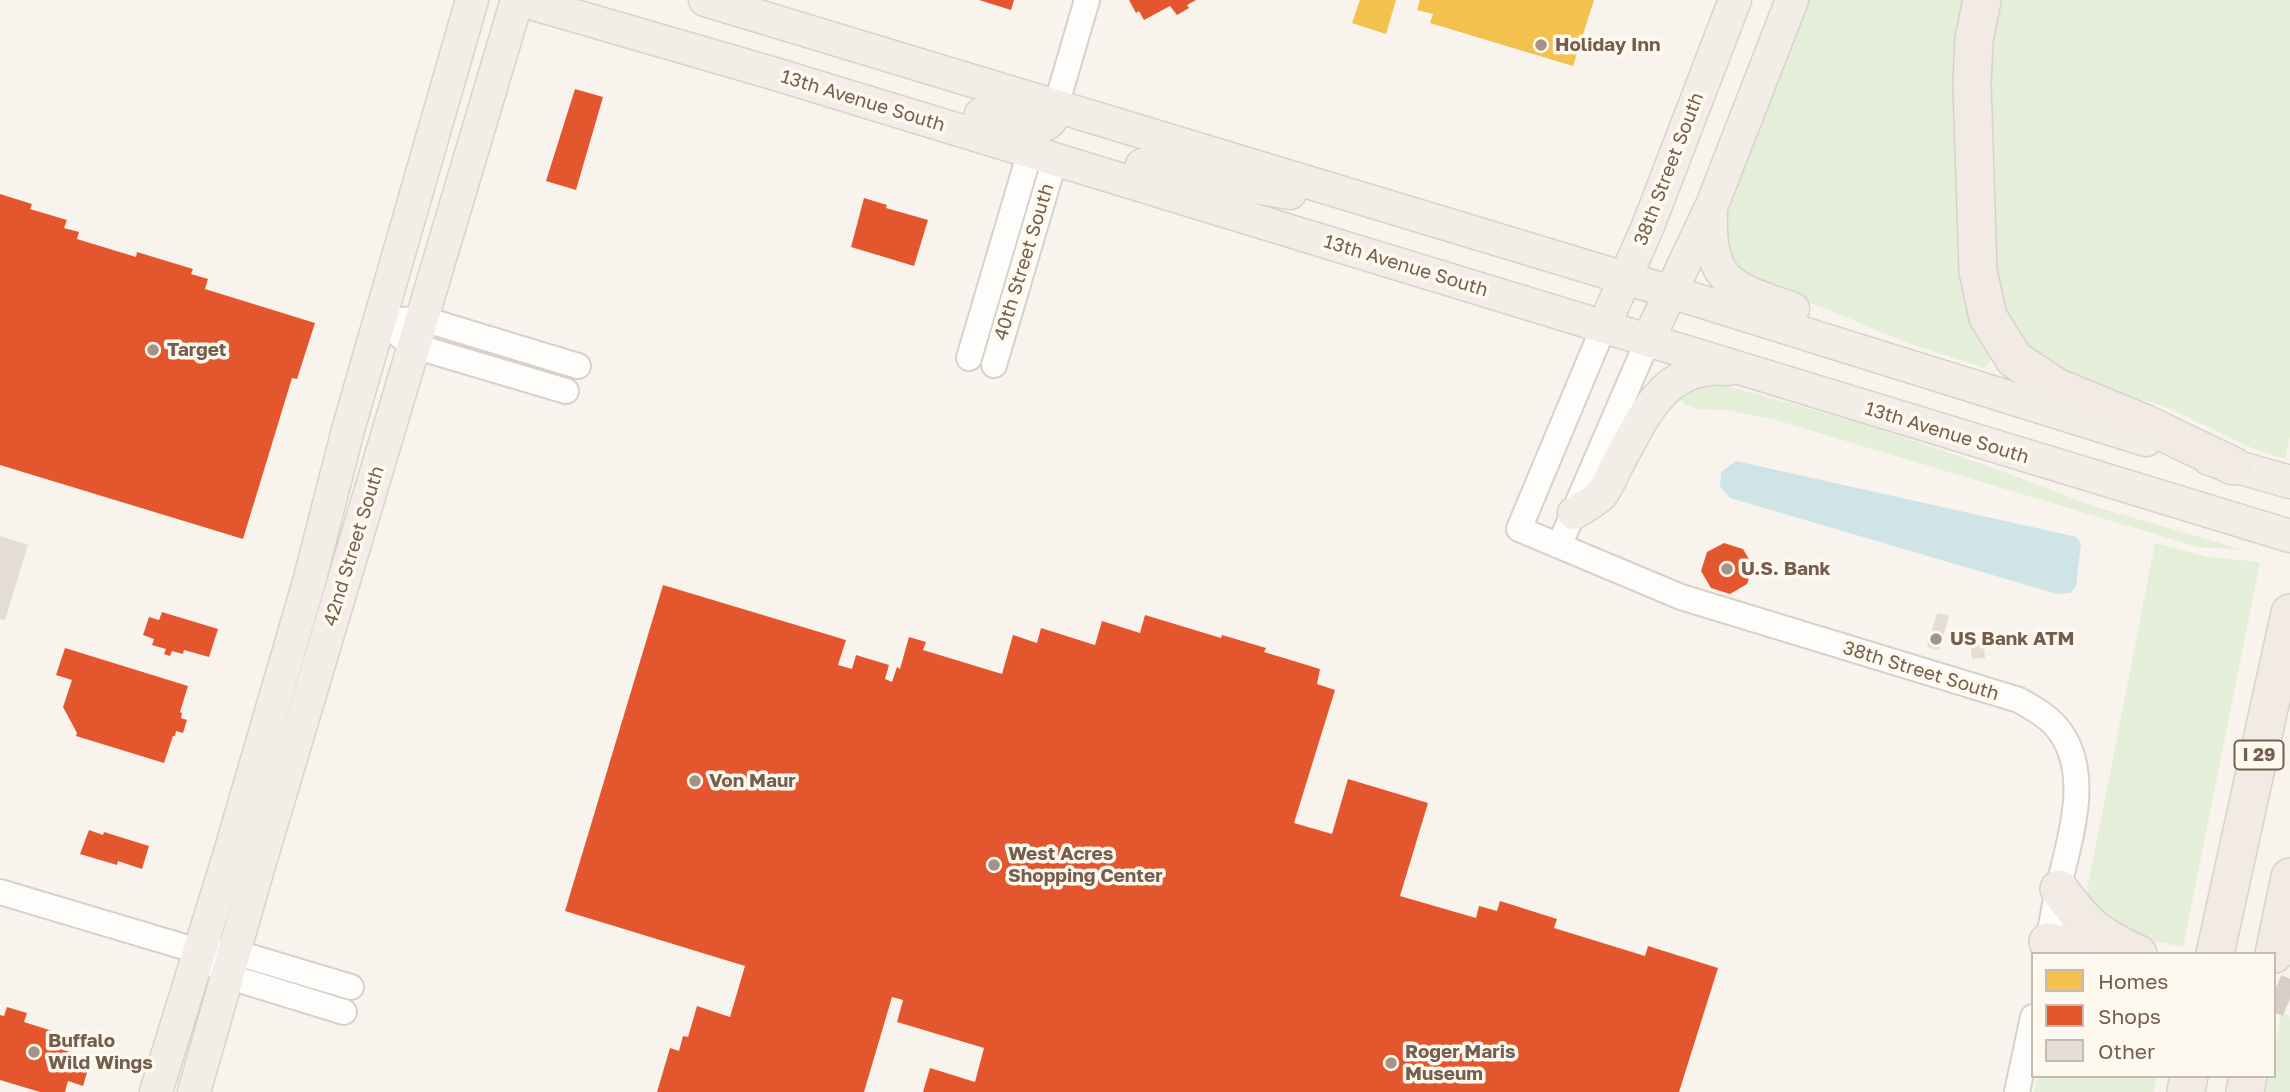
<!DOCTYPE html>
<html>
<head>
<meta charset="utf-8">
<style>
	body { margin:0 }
	#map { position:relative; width:2290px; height:1092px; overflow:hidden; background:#f8f4ed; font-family:"Golos Text",sans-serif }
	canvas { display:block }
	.legend { position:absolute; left:2031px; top:952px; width:245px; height:126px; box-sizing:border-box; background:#fef9ef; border:2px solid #c7bbae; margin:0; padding:9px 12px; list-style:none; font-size:21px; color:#755e4d }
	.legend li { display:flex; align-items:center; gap:14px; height:35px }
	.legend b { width:35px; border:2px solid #c7bbae }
</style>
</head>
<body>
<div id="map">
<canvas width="2290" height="1092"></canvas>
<ul class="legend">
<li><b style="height:19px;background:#f2c14e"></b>Homes</li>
<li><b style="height:19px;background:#e4572e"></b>Shops</li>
<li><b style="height:19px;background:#e4ddd4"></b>Other</li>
</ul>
</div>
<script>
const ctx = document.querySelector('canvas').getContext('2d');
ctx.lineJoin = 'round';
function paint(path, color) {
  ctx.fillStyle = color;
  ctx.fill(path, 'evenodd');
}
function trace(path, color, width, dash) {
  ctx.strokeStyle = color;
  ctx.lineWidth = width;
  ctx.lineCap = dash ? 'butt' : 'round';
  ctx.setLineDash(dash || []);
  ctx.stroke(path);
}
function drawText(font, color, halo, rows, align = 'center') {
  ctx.font = font + ' "Golos Text",sans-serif';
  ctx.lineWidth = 7;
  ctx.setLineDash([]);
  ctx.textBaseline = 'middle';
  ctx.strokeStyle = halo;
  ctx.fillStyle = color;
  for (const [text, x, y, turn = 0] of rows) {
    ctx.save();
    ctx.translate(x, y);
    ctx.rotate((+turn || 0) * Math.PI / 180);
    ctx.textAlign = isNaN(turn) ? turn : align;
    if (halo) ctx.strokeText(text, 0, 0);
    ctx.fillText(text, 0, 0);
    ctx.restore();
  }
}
const green = new Path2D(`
	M 1809,0 L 1971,0 L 1995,353 L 1985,368 L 1905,342 L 1827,309 L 1746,282 L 1722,250 L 1724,205 L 1786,45 Z
	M 1996,0 L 2290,0 L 2290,437 L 2285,459 L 2254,449 L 2166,407 L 2076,381 L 2014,338 L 1992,271 L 1987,30 Z
	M 1695,384 L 1724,385 L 1864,424 L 1988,466 L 2093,506 L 2244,550 L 2198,547 L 1776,420 L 1727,410 L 1695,409 L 1685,404 L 1677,396 Z
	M 2155,543 L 2208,557 L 2260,562 L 2183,947 L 2115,933 L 2085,901 Z
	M 2282,1011 L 2290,1017 L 2290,1092 L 2265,1092 L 2269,1076 L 2274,1076 L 2274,1049 Z
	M 2038,1076 L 2157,1076 L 2154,1092 L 2034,1092 Z`);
const water = new Path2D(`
	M 1736,461 L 2077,537 L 2081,544 L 2076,586 L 2071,593 L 2057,594 L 1730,498 L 1720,486 L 1721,472 Z`);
const homes = new Path2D(`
	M 1360,0 L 1396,0 L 1386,34 L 1352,23 Z
	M 1420,0 L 1594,0 L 1573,66 L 1430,23 L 1433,14 L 1417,10 Z`);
const shops = new Path2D(`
	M 979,0 L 1014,0 L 1011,10 Z
	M 1129,0 L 1196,0 L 1187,5 L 1189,8 L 1177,15 L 1170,6 L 1144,20 L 1139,11 L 1136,13 Z
	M 575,89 L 603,97 L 576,190 L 546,181 Z
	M 0,194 L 32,204 L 30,209 L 67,220 L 64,228 L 79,232 L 77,239 L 136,257 L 137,252 L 193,269 L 191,274 L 208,279 L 205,289 L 315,323 L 297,379 L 292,378 L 243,539 L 0,465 Z
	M 864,198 L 887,205 L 886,208 L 928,220 L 914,266 L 851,247 Z
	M 1724,543 L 1743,549 L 1753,566 L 1747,584 L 1730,594 L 1711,588 L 1701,571 L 1707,552 Z
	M 663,585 L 846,640 L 838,665 L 852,669 L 856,655 L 889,665 L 885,679 L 892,682 L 897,667 L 900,669 L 909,637 L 926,642 L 923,650 L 1002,674 L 1013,635 L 1037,643 L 1041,628 L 1095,645 L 1102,621 L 1140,633 L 1145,615 L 1221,638 L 1222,635 L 1266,648 L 1264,652 L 1320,669 L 1317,684 L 1335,690 L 1294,823 L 1332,834 L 1348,779 L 1428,803 L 1400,896 L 1476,918 L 1479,906 L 1497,911 L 1500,901 L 1557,919 L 1554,928 L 1645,956 L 1648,946 L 1718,968 L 1679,1092 L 923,1092 L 930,1068 L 975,1082 L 984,1048 L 897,1022 L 903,1000 L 892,997 L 864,1092 L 657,1092 L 670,1048 L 679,1051 L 683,1036 L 688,1037 L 697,1006 L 730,1017 L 745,966 L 565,911 Z
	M 162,612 L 218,629 L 209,657 L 184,650 L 183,654 L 172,651 L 170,656 L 164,654 L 166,649 L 152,645 L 154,639 L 143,635 L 149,617 L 159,620 Z
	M 65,648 L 188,686 L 180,712 L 182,713 L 181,718 L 187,720 L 183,733 L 176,731 L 175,736 L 173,736 L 164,763 L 76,736 L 77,733 L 63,707 L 72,680 L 56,675 Z
	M 89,830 L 103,835 L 104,832 L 149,846 L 142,869 L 118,861 L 117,865 L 80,854 Z
	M 7,1007 L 27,1013 L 24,1022 L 65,1035 L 61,1049 L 76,1054 L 74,1062 L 89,1066 L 83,1086 L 68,1081 L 65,1092 L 40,1092 L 0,1080 L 0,1015 L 4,1016 Z`);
const building = new Path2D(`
	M 0,536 L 28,545 L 5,620 L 0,619 Z
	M 1937,613 L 1949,616 L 1939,650 L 1927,647 Z
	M 1983,632 L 1985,658 L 1972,659 L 1969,634 Z`);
const highwayTunnel = new Path2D(`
	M 2274,992 L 2290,999`);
const minor = new Path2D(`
	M 1056,106 L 1087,0
	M 379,321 L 423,319 L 578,366
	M 1604,326 L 1519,529 L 1681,597 L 2019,700 C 2035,709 2051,718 2061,733 C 2091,776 2070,839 2059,885 C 2054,908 2050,931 2046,954
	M 399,335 L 414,346 L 566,391
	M 969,358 L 1030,152
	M 994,365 L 1055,159
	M 1559,546 L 1648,340
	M 0,892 L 198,951 L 234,952 L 351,987
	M 215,965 L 227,976 L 344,1012
	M 2017,1092 L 2033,1017`);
const major = new Path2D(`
	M 520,0 L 772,73 L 2290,536
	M 705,0 L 1671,292 L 2146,440
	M 981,114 C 997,119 1036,136 1050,121 C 1053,117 1054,111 1056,106
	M 1142,165 L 1189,176 L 1290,193
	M 1711,213 C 1708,285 1734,288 1793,309
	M 1604,326 L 1648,226 L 1735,0
	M 1648,340 L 1712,205 L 1792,0
	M 2209,459 L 2290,482
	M 1574,513 C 1582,508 1594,502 1601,495 C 1607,488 1612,476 1616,467 C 1643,418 1663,363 1728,369
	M 156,1092 L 229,856 L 309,582 L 348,430 L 472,0
	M 194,1092 L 257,872 L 517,0`);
const highway = new Path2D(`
	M 1982,0 L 1974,40 L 1972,83 L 1978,271 L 1988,317 L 2014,359 L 2056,387 L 2146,424 L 2233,466
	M 2059,889 C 2086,925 2096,935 2138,954
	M 2048,942 L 2117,954
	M 2215,954 L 2290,613
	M 2274,954 L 2290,877
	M 2186,1092 L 2189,1076
	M 2245,1092 L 2248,1076`);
const markers = [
	[1541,45,7,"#a39285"],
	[153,350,7,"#a39285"],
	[1727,569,7,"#a39285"],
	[1936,639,7,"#a39285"],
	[695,781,7,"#a39285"],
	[994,865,7,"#a39285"],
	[34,1052,7,"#a39285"],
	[1391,1063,7,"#a39285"]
];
const shields = [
	[2259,755,49]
];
const shieldNames = [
	["I 29",2259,755]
];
const poiNames = [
	["Holiday Inn",1555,45],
	["Target",167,350],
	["U.S. Bank",1741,569],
	["US Bank ATM",1950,639],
	["Von Maur",709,781],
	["West Acres",1008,854],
	["Shopping Center",1008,876],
	["Buffalo",48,1041],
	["Wild Wings",48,1063],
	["Roger Maris",1405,1052],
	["Museum",1405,1074]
];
const streetNames = [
	["13th Avenue South",863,101,17],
	["38th Street South",1669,169,-69],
	["40th Street South",1024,262,-73],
	["13th Avenue South",1406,266,17],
	["13th Avenue South",1947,433,17],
	["42nd Street South",354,546,-73],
	["38th Street South",1921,671,17]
];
paint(green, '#e4eed8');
paint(water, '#cfe4e7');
paint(homes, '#f2c14e');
paint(shops, '#e4572e');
paint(building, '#e4ddd4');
trace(highwayTunnel, '#d7cec5', 37, [37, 18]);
trace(minor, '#d7d1cb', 28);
trace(major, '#d9d1cb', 35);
trace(highway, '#d9d1cb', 40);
trace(minor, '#fefdfc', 24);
trace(major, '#f2eee7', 32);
trace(highway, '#f1eae5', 37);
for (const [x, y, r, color] of markers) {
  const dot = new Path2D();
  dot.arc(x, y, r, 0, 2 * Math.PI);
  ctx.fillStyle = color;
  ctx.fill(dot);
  trace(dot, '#fef9ef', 2.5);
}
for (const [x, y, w] of shields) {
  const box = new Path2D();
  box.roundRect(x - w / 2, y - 14.5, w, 29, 5);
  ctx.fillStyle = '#fef9ef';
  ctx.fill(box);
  trace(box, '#755e4d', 2);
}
drawText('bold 18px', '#755e4d', null, shieldNames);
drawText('bold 19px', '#755e4d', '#fef9ef', poiNames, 'left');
drawText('19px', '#755e4d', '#fef9ef', streetNames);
</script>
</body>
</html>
